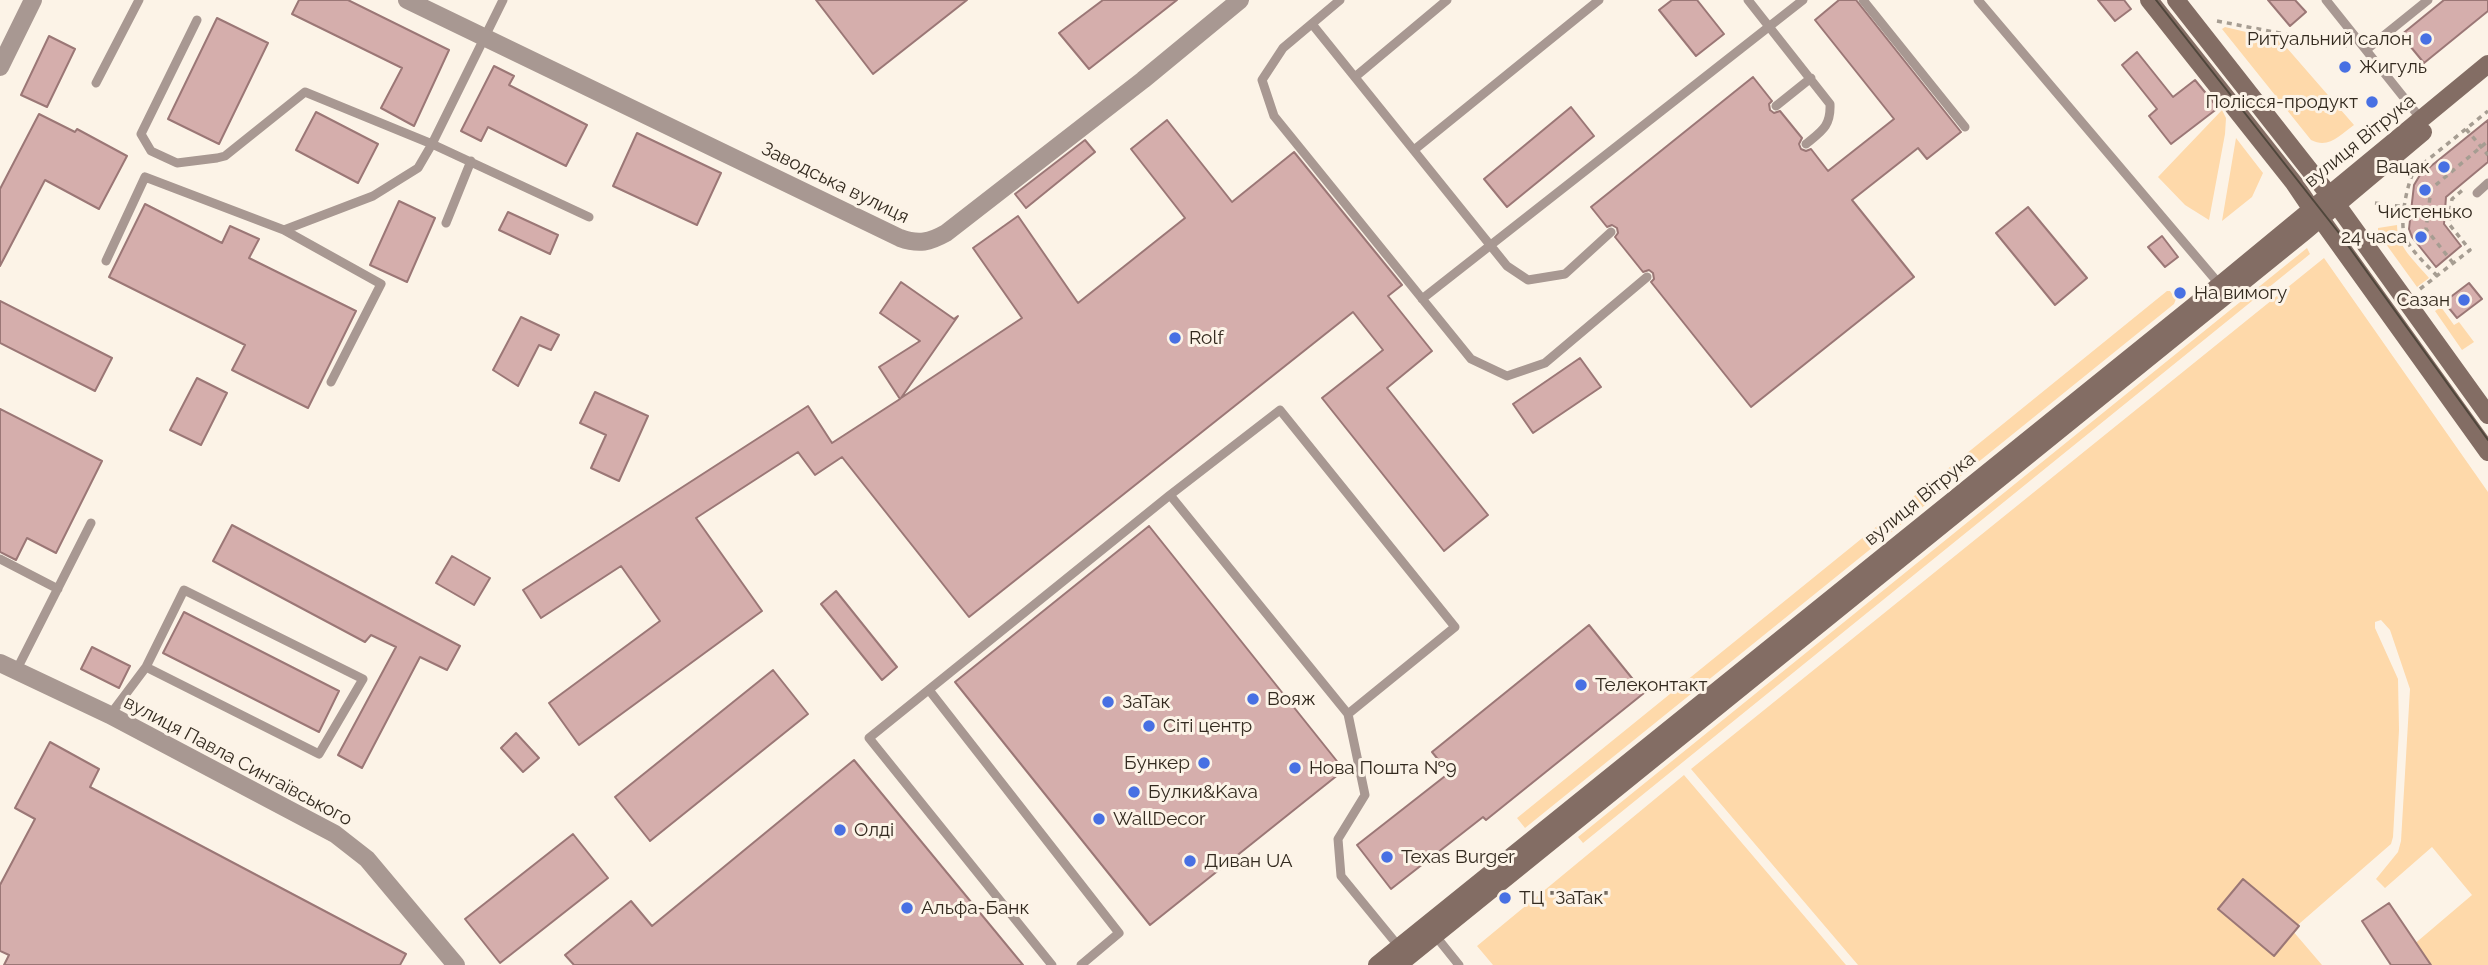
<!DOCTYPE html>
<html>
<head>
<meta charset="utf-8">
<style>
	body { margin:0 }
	canvas { display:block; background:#fcf3e7 }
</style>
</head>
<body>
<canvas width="2488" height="965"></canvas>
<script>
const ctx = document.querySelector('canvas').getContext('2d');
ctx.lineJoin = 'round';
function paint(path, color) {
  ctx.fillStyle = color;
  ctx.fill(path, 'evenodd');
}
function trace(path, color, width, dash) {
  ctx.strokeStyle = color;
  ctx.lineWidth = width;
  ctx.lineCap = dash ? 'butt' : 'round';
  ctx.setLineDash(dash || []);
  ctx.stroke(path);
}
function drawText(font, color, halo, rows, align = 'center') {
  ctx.font = font + ' Raleway,sans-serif';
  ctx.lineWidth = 6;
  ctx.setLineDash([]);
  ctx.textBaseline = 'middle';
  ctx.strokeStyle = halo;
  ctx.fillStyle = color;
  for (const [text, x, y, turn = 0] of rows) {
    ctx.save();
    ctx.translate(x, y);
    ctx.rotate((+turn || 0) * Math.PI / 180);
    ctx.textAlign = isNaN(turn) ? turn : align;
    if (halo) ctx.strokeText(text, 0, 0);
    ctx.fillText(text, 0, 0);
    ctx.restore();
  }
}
const green = new Path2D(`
	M 2225,27 L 2280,40 L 2354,125 C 2340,135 2329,149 2311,140 L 2222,29 Z
	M 2222,110 L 2226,118 L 2225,134 L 2209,220 L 2185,205 L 2158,177 Z
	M 2236,138 L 2263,173 L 2252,197 L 2222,221 Z
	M 2397,225 C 2397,247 2415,261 2429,278 L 2417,287 L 2378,233 L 2378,228 Z
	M 2307,248 L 2310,254 L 1583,843 L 1578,837 Z
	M 2324,258 L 2488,492 L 2488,965 L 2425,965 L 2412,946 L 2472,895 L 2432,847 L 2385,888 L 2376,879 L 2398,852 L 2401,841 L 2410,689 L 2390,630 L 2381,620 L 2375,622 L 2375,628 L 2398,679 L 2399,730 L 2393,837 L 2391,844 L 2292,930 L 2322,965 L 1858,965 L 1691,769 Z
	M 2167,291 L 2170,291 L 2176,299 L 2174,304 L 1525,828 L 1517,818 Z
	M 2441,307 L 2454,325 L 2459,322 L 2474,342 L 2462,350 L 2435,311 Z
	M 1684,775 L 1846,965 L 1493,965 L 1477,946 Z`);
const building = new Path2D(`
	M 299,0 L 348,0 L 449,50 L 414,126 L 381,108 L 402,68 L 292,14 Z
	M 816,0 L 967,0 L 873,74 Z
	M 1103,0 L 1177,0 L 1089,69 L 1059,33 Z
	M 1672,0 L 1697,0 L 1724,34 L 1696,56 L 1659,10 Z
	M 1839,0 L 1856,0 L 1961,132 L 1927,159 L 1918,148 L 1852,200 L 1914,277 L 1751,407 L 1651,282 L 1654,279 L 1653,273 L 1649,270 L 1643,272 L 1615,237 L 1618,233 L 1617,228 L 1612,225 L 1607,227 L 1591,207 L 1753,77 L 1772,101 L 1769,104 L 1770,110 L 1774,113 L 1780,111 L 1802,138 L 1799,144 L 1801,149 L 1806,151 L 1811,149 L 1828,171 L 1894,119 L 1815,20 Z
	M 2098,0 L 2124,0 L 2131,9 L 2115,21 Z
	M 2268,0 L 2295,0 L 2306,12 L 2290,26 Z
	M 2444,0 L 2488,0 L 2488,11 L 2424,63 L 2401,35 Z
	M 217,18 L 268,43 L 219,144 L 168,119 Z
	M 49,36 L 75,49 L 47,107 L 21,95 Z
	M 2137,52 L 2173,97 L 2195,80 L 2218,108 L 2171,144 L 2149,116 L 2157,109 L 2122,65 Z
	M 494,66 L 514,76 L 509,85 L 587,125 L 566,166 L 488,127 L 481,141 L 461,131 Z
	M 1571,107 L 1594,136 L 1507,207 L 1484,179 Z
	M 316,112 L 378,144 L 358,183 L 296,150 Z
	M 39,114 L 75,132 L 77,129 L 127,156 L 99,209 L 45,180 L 0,266 L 0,189 Z
	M 1167,120 L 1232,202 L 1294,152 L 1402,285 L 1388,296 L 1432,351 L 1387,388 L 1488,515 L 1444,551 L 1322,398 L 1383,350 L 1353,312 L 969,617 L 842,457 L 815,475 L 798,452 L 696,518 L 762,611 L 579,745 L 549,703 L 660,621 L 621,566 L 541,618 L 523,590 L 808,406 L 832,443 L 900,399 L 879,367 L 920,341 L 880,313 L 901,282 L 954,319 L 958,316 L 901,398 L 1022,318 L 973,248 L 1018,216 L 1078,303 L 1185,218 L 1131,149 Z
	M 2488,120 L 2488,162 L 2446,197 L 2444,224 L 2461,246 L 2436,267 L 2412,237 L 2409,229 L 2414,185 L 2420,175 Z
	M 637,133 L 721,173 L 697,225 L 613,186 Z
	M 1085,140 L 1095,152 L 1026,208 L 1015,194 Z
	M 399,201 L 435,218 L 407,282 L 370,265 Z
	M 145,204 L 222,243 L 230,226 L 259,239 L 249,258 L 356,311 L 308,408 L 232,370 L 245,345 L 109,277 Z
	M 2028,207 L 2087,278 L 2055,305 L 1996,233 Z
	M 508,212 L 558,235 L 550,254 L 499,230 Z
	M 2162,236 L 2178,257 L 2165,267 L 2148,247 Z
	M 2469,283 L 2482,299 L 2457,318 L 2444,302 Z
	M 0,301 L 112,358 L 95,391 L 0,343 Z
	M 521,317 L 559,335 L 551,350 L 539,345 L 518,386 L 493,370 Z
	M 1580,358 L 1601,387 L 1533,433 L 1513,404 Z
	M 197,378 L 227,393 L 201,445 L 170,430 Z
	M 595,392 L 648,416 L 619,481 L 591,468 L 606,435 L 580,423 Z
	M 0,409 L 102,461 L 56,553 L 27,538 L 16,560 L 0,552 Z
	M 232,525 L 460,646 L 447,670 L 420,657 L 362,768 L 338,755 L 396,647 L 371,635 L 365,642 L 213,561 Z
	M 1149,526 L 1344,770 L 1150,925 L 955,682 Z
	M 452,556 L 490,578 L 474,605 L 436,583 Z
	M 836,591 L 897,667 L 882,680 L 821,604 Z
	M 184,612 L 339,691 L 319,732 L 163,653 Z
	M 1589,625 L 1644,693 L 1486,820 L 1483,817 L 1391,889 L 1357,845 L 1449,773 L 1432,752 Z
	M 92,647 L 130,666 L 119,688 L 81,669 Z
	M 773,670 L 808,714 L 650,841 L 615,797 Z
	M 516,733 L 539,758 L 523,772 L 501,748 Z
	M 50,742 L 99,769 L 90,787 L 406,954 L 400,965 L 4,965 L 9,955 L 0,951 L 0,885 L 35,819 L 15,808 Z
	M 854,760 L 1023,965 L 574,965 L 565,955 L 631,901 L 652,926 Z
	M 573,834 L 608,878 L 500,963 L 465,919 Z
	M 2243,879 L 2299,926 L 2274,956 L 2218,909 Z
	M 2389,903 L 2431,965 L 2391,965 L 2362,921 Z`);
const path = new Path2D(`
	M 2217,21 L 2347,46
	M 2466,129 L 2488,155
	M 2375,203 L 2450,213
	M 2453,263 L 2426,229 L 2431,189 L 2488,141
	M 2437,276 C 2427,265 2411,251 2405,237 C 2399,223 2407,184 2414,171 L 2488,111
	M 2420,289 L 2470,250 L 2449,224 L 2452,199 L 2465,188`);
const service = new Path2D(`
	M 1340,0 L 1283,48 L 1262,80 L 1274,116 L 1471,359 L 1507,376 L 1545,363 L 1647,277
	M 1748,0 L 1830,104 C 1831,126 1822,131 1806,144
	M 1863,0 L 1965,127
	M 1978,0 L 2220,285
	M 2326,0 L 2421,119
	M 197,20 L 141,134 L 151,151 L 177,163 L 217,158 L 225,156 L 305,92 L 432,144 L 503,0
	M 1312,24 L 1507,266 L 1528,280 L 1565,274 L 1611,232
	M 2366,50 L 2428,0
	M 1355,77 L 1447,0
	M 96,83 L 139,0
	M 1776,106 L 1811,78
	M 1414,150 L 1599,0
	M 2477,193 L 2488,183
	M 446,223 L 471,161
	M 284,230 L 373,196 L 418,168 L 432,144 L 589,217
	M 106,261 L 145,177 L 284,230 L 381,284 L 331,382
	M 1422,299 L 1803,0
	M 0,559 L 58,589
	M 16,671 L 91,523
	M 929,690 L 1119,933 L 1081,965
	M 1348,714 L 1455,627 L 1280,410 L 1170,495 L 1348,714 L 1365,795 L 1338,839 L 1341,876 L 1400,948
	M 110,715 L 146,667 L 184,590 L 363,679 L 319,754 L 146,667
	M 1434,934 L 1459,965
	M 1052,965 L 869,738 L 1170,495`);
const minor = new Path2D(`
	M 407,0 L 900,238 C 919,245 930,242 946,233 L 1143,80 L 1240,0
	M 0,67 L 33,0
	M 0,663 L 110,715 L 335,834 L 367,859 L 456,965`);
const secondary = new Path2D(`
	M 2149,0 L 2294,183 L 2319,220 L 2323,222 L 2488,452
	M 2176,0 L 2337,205 L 2488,415
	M 1377,965 L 2220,285 L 2488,64
	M 1398,965 L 2304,232 L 2423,132`);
const tram = new Path2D(`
	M 2156,0 L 2339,233 L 2488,440`);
const markers = [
	[2426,39,7,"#4870e3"],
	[2345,67,7,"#4870e3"],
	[2372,102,7,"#4870e3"],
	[2444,167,7,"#4870e3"],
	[2425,190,7,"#4870e3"],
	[2421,237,7,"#4870e3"],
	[2180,293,7,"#4870e3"],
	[2464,300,7,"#4870e3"],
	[1175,338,7,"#4870e3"],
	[1581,685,7,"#4870e3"],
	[1253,699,7,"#4870e3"],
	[1108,702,7,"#4870e3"],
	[1149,726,7,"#4870e3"],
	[1204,763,7,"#4870e3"],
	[1295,768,7,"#4870e3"],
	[1134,792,7,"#4870e3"],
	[1099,819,7,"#4870e3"],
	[840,830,7,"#4870e3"],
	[1387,857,7,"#4870e3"],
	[1190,861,7,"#4870e3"],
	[1505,898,7,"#4870e3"],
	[907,908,7,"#4870e3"]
];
const poiNames = [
	["Ритуальний салон",2412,39,"right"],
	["Жигуль",2359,67],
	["Полісся-продукт",2358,102,"right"],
	["Вацак",2430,167,"right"],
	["Чистенько",2425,212,"center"],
	["24 часа",2407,237,"right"],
	["На вимогу",2194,293],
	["Сазан",2450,300,"right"],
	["Rolf",1189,338],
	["Телеконтакт",1595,685],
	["Вояж",1267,699],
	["ЗаТак",1122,702],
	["Сіті центр",1163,726],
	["Бункер",1190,763,"right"],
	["Нова Пошта №9",1309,768],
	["Булки&Kava",1148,792],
	["WallDecor",1113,819],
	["Олді",854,830],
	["Texas Burger",1401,857],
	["Диван UA",1204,861],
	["ТЦ \"ЗаТак\"",1519,898],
	["Альфа-Банк",921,908]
];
const streetNames = [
	["вулиця Вітрука",2360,141,-39],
	["Заводська вулиця",835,183,26],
	["вулиця Вітрука",1920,499,-39],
	["вулиця Павла Сингаївського",238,761,28]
];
paint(green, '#fed9aa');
paint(building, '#d5aeac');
trace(building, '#9b7776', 2);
trace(path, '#a69d92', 3.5, [5, 5]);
trace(service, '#a89892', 9);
trace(minor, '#a89892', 18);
trace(secondary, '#836d64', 18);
trace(tram, '#4f463b', 2);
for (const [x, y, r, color] of markers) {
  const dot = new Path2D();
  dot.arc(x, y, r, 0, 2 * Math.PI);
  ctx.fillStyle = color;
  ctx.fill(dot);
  trace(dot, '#fcf3e7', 2.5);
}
drawText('19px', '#332a1f', '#fcf3e7', poiNames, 'left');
drawText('19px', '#332a1f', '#fcf3e7', streetNames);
</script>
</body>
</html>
